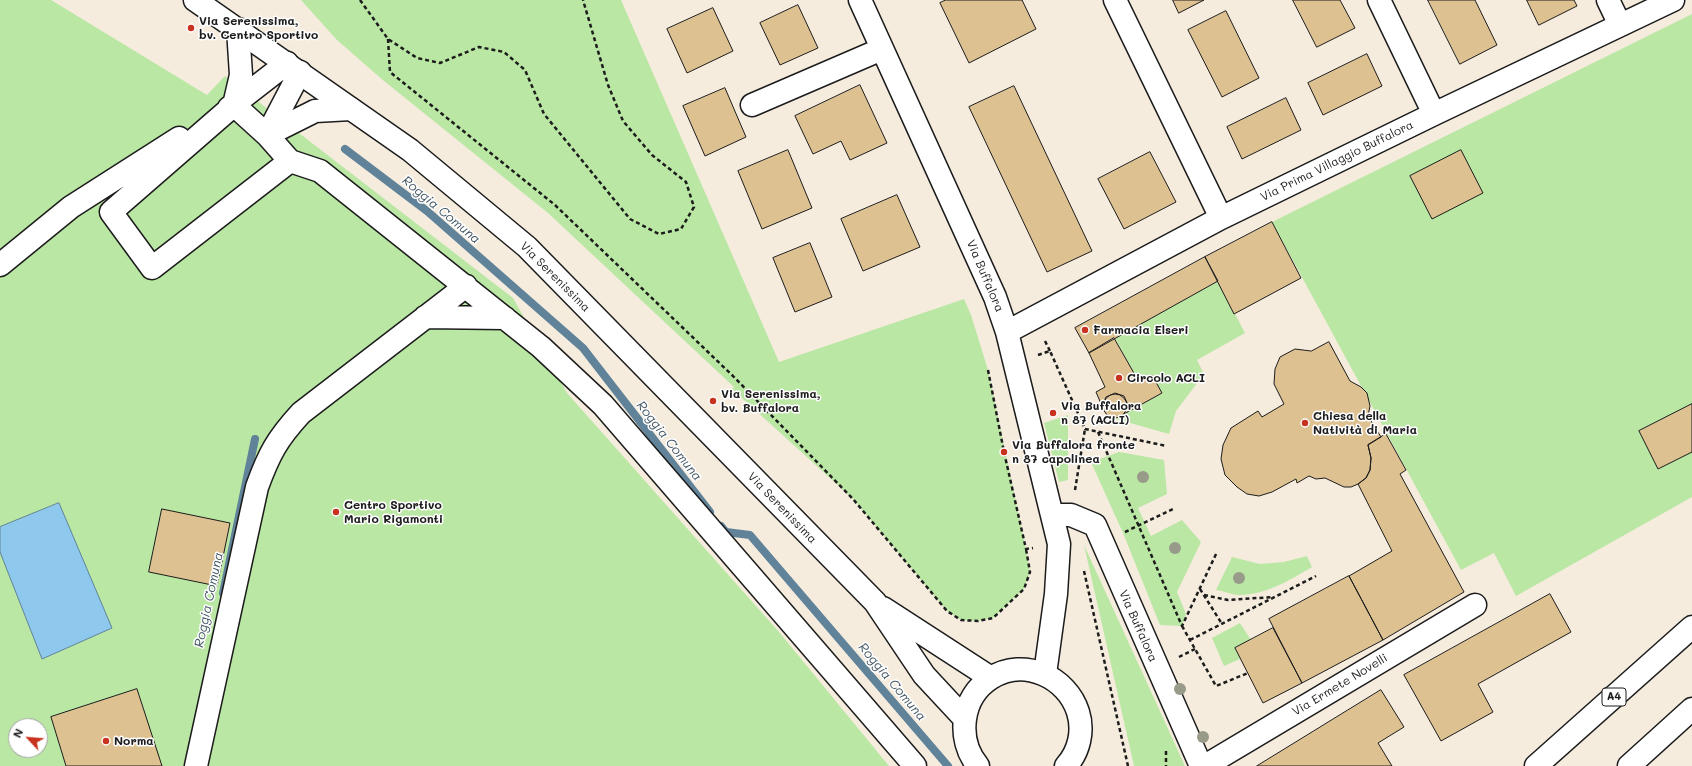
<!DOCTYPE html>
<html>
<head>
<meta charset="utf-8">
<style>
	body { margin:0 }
	#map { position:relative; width:1692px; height:766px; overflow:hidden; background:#f5ecde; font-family:Mali,sans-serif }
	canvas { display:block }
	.north { position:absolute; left:8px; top:718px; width:40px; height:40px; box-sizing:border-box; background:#fff; border:1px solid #a4a4a4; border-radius:50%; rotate:296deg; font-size:11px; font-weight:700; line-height:16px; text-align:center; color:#1c1c1c }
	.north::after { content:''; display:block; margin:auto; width:14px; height:18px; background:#c8321e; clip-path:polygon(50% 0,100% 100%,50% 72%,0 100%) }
</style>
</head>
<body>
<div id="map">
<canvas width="1692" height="766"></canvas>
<div class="north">N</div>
</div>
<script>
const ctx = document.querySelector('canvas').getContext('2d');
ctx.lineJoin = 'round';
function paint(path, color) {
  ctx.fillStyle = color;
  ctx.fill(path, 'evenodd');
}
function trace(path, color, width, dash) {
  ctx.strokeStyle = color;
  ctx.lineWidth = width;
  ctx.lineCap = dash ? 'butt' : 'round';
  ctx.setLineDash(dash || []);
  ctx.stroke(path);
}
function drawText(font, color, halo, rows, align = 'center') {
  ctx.font = font + ' Mali,sans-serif';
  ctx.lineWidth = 3;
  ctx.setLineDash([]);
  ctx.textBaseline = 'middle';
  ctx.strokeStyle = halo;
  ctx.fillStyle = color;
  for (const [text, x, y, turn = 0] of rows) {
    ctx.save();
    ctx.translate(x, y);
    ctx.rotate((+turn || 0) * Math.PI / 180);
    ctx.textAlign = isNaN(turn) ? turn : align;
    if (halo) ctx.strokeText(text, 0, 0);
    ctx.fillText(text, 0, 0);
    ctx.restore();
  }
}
const green = new Path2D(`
	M 0,0 L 51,0 L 207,95 L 225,76 L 513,298 L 567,393 L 779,632 L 889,766 L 0,766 ZM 16,726 L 40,726 L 40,750 L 16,750 Z
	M 301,0 L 621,0 L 779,362 L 964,299 L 971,315 L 988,370 L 1026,549 L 1030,572 L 1024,589 L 993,618 L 978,621 L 961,620 L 947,611 L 853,499 L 732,389 L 734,387 L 548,213 L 384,81 L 337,40 Z
	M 1692,14 L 1692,497 L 1516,596 L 1494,553 L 1461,570 L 1272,222 Z
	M 1218,281 L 1245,333 L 1197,360 L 1204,374 L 1176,411 L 1169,434 L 1116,419 L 1162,393 L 1152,375 L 1139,382 L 1115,338 Z
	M 1068,415 L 1068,480 L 1059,482 L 1044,423 Z
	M 1119,452 L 1164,460 L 1167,494 L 1138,508 L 1151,536 L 1182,520 L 1201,542 L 1177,592 L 1186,614 L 1182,626 L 1160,625 L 1123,533 L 1091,462 Z
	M 1084,545 L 1185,766 L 1134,766 Z
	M 1307,556 L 1312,567 C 1290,580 1264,596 1237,595 C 1230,594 1223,591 1216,590 L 1232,557 L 1260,564 L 1284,562 Z
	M 1240,623 L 1251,640 L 1235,648 L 1240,659 L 1224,666 L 1212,638 Z`);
const water = new Path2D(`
	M 59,503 L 112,628 L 42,659 L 0,552 L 0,527 Z`);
const stream = new Path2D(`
	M 345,149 L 427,211 L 583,348 L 710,512
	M 721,526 L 726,532 L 750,535 L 948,766
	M 223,593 L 255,439`);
const building = new Path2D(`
	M 946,0 L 1022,0 L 1036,29 L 969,63 L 940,3 Z
	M 1173,0 L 1204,0 L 1179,13 Z
	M 1293,0 L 1340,0 L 1355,28 L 1317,47 Z
	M 1428,0 L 1475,0 L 1497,45 L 1460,64 Z
	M 1527,0 L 1574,0 L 1577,6 L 1539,25 Z
	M 798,5 L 818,48 L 780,65 L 760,23 Z
	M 713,8 L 733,51 L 687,73 L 667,29 Z
	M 1226,11 L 1259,78 L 1222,97 L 1188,30 Z
	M 1367,54 L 1382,86 L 1323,115 L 1308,83 Z
	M 860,85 L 887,143 L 850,160 L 841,141 L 813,154 L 795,116 Z
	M 1014,86 L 1092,251 L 1047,272 L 969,107 Z
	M 725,88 L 746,137 L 705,156 L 683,106 Z
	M 1286,98 L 1301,130 L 1242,159 L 1227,127 Z
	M 788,150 L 812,208 L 762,229 L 738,171 Z
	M 1461,150 L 1483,193 L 1432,219 L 1410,176 Z
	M 1150,152 L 1176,202 L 1124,229 L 1098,179 Z
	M 897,195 L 920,247 L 863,271 L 841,219 Z
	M 1272,222 L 1301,278 L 1234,314 L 1205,257 Z
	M 810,243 L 832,297 L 795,312 L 773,258 Z
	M 1205,257 L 1218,281 L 1089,353 L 1075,328 Z
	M 1114,338 L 1139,382 L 1152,375 L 1162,393 L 1124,414 L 1128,405 L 1124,396 L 1115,393 L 1106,397 L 1102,406 L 1096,392 L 1105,387 L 1089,353 Z
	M 1329,342 L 1350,381 L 1361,387 L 1367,393 L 1370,406 L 1368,416 L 1381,437 L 1368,445 L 1371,458 L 1370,470 L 1366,478 L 1358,484 L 1351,487 L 1344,487 L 1325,478 L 1316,479 L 1309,476 L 1297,483 L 1296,479 L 1272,492 L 1259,496 L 1247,494 L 1237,487 L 1225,475 L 1221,459 L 1223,445 L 1231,428 L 1258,411 L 1262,417 L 1284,404 L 1274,384 L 1275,369 L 1280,357 L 1295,349 L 1311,351 Z
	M1103 406a12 12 0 1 1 24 0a12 12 0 1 1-24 0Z
	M 1692,404 L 1692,452 L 1658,469 L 1639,431 Z
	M 1386,434 L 1406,470 L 1400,474 L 1464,592 L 1383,640 L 1349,576 L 1392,551 L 1358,484 L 1366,478 L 1370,470 L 1371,458 L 1368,445 Z
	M 162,509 L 230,523 L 217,586 L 149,572 Z
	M 1349,576 L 1383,640 L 1302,683 L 1269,619 Z
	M 1550,594 L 1571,632 L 1478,684 L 1493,712 L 1441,741 L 1404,675 Z
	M 1273,628 L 1302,683 L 1263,703 L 1235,648 Z
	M 137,689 L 162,766 L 66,766 L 51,717 Z
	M 1381,690 L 1404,727 L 1378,743 L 1392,766 L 1257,766 Z`);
const path = new Path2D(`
	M 360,0 L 388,39 L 417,58 L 440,63 L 479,47 L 504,52 L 525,70 L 544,114 L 630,219 L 659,234 L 681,229 L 694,207 L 686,182 L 652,155 L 623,121 L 608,85 L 583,0
	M 388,39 L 390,72 L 555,205 L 733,376 L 853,499 L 947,611 L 961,620 L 978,621 L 993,618 L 1024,589 L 1030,572 L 1026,549
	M 1045,341 L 1050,351
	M 1038,355 L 1050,351 L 1085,429 L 1167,446
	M 988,370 L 1004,452 L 1026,549 L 1033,548
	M 1098,432 L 1182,626 L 1217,552
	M 1075,490 L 1085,429
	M 1125,532 L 1175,508
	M 1084,571 L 1128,766
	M 1200,589 L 1222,624
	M 1204,595 L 1228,600 L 1273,597
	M 1182,626 L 1216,686 L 1248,673
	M 1190,640 L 1316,576
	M 1179,657 L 1195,649
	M 1166,751 L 1166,766`);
const minor = new Path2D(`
	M 860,0 L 995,297 L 1007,332 L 1059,544 L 1056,594 L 1045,674
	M 1115,0 L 1221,218
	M 1379,0 L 1434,114
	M 1608,0 L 1620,25
	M 238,29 L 241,75 L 234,105 L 111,212 L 152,268 L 290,161
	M 234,105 L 267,135 L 290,161 L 320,171 L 541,347 L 603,405 L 915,766
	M 752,105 L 882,49
	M 229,108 L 287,63
	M 267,135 L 315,111 L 351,109
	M 267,135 L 300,72
	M 0,265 L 71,207 L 179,138
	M 425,317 L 505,318
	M 1007,332 L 1221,218 L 1434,114 L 1673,0
	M 1053,515 L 1071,515 L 1095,525 L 1201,766
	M 196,766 L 257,487 C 269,454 277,439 301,413 L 466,286
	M 1205,766 L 1475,605`);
const major = new Path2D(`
	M 195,0 L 410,150 L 527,247 L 875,602 L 924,675 L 964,718
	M 883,608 L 991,678
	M 978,766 C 956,739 961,697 991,678 C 1024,657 1067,677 1078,712 C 1084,731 1079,752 1066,766`);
const highway = new Path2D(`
	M 1536,766 L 1692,627
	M 1629,766 L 1692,709`);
const trees = [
	[1143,477],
	[1175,548],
	[1239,578],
	[1180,689],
	[1203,737]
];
const markers = [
	[191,28,4,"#c8321e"],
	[1085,330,4,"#c8321e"],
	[1119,378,4,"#c8321e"],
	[713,401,4,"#c8321e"],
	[1053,413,4,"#c8321e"],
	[1305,423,4,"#c8321e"],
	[1004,452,4,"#c8321e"],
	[336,512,4,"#c8321e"],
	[106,741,4,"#c8321e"]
];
const shields = [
	[1614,697,24]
];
const shieldNames = [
	["A4",1614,697]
];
const poiNames = [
	["Via Serenissima,",199,21],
	["bv. Centro Sportivo",199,35],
	["Farmacia Elseri",1093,330],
	["Circolo ACLI",1127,378],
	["Via Serenissima,",721,394],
	["bv. Buffalora",721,408],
	["Via Buffalora",1061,406],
	["n 87 (ACLI)",1061,420],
	["Chiesa della",1313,416],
	["Natività di Maria",1313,430],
	["Via Buffalora fronte",1012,445],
	["n 87 capolinea",1012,459],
	["Centro Sportivo",344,505],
	["Mario Rigamonti",344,519],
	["Norma",114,741]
];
const streetNames = [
	["Via Prima Villaggio Buffalora",1337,161,-26],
	["Via Buffalora",985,276,67],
	["Via Serenissima",555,277,45],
	["Via Serenissima",782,508,46],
	["Via Buffalora",1138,626,66],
	["Via Ermete Novelli",1340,685,-31]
];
const waterNames = [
	["Roggia Comuna",441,210,40],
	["Roggia Comuna",669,441,52],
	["Roggia Comuna",209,600,-78],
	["Roggia Comuna",892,682,50]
];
paint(green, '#bae7a4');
paint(water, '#8ec8ed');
trace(water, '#608399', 1);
trace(stream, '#608399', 8);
paint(building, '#ddc191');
trace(building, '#1c1c1c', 1);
trace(minor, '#1c1c1c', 25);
trace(major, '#1c1c1c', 25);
trace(highway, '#1c1c1c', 25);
trace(path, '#1c1c1c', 2.5, [4, 3]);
trace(minor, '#fff', 22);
trace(major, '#fff', 22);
trace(highway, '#fff', 22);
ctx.fillStyle = '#989b8a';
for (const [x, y] of trees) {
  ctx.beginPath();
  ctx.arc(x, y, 6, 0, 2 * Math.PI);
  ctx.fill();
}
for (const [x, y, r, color] of markers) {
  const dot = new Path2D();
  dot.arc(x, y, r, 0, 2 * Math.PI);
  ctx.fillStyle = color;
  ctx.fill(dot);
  trace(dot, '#fff', 1.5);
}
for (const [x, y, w] of shields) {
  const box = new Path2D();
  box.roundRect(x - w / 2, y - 9, w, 18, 3);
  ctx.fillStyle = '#fff';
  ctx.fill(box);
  trace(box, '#1c1c1c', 1);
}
drawText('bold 11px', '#1c1c1c', null, shieldNames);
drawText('bold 12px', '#1c1c1c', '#fff', poiNames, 'left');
drawText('12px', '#1c1c1c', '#fff', streetNames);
drawText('italic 13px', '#445865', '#fff', waterNames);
</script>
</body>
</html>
